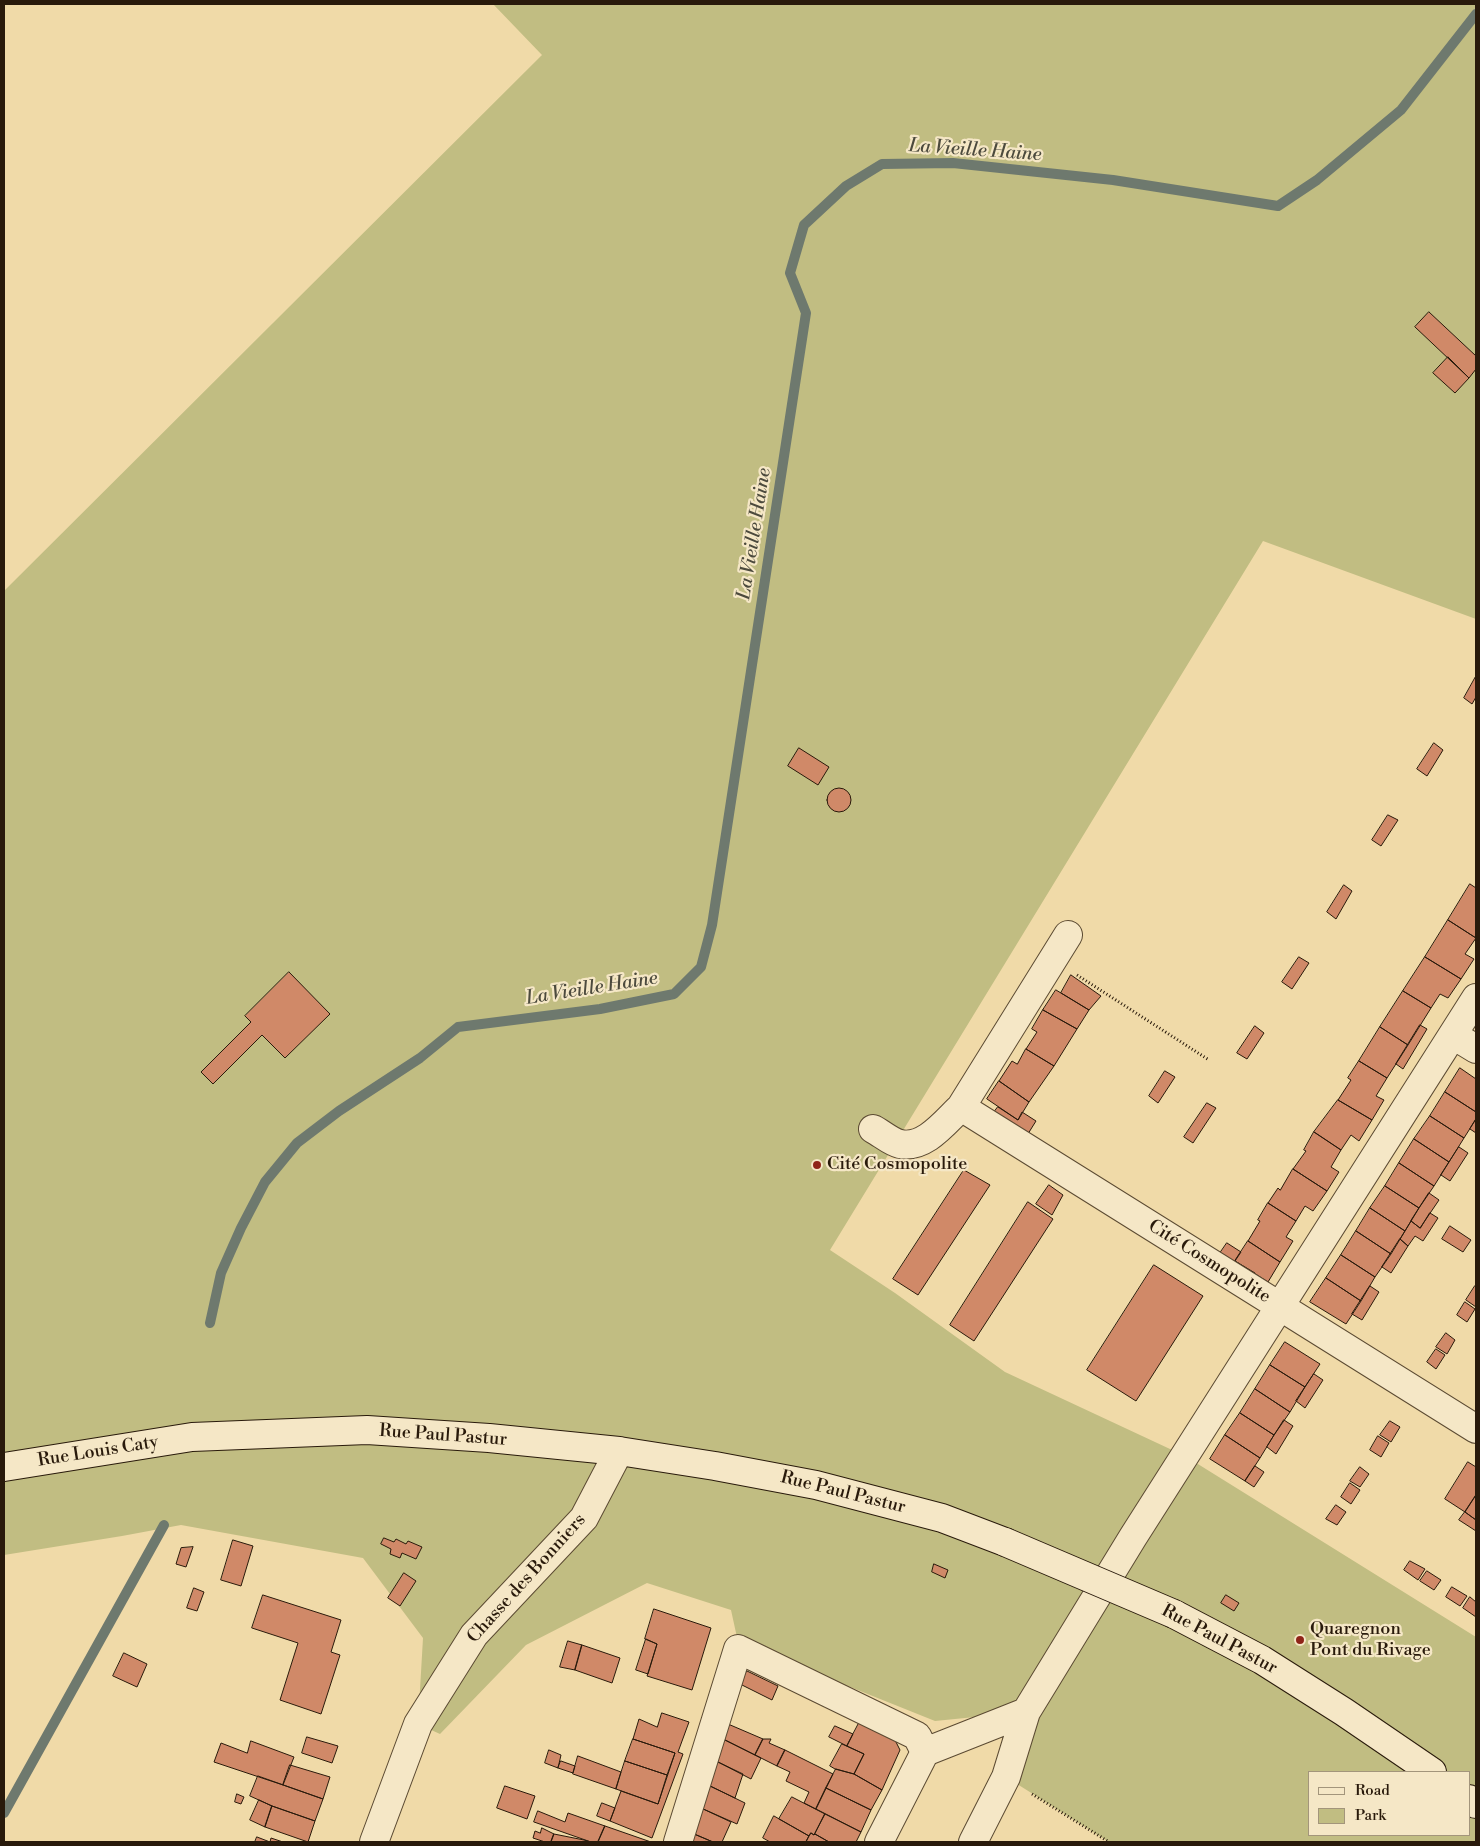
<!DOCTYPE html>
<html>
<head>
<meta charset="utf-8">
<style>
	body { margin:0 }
	#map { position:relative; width:1480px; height:1846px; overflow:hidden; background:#f0daa8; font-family:"Libre Bodoni",serif }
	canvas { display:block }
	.frame { position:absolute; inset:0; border:5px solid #291a0b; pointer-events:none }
	.legend { position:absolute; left:1308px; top:1771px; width:162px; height:65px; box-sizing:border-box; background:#f5e7c6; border:1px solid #a3957b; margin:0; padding:6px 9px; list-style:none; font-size:15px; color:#291a0b }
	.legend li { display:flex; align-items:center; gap:10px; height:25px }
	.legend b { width:25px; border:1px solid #a3957b }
</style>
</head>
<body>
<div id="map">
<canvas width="1480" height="1846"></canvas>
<div class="frame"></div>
<ul class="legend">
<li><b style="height:6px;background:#f5e7c6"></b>Road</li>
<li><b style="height:14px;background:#c1bd82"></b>Park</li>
</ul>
</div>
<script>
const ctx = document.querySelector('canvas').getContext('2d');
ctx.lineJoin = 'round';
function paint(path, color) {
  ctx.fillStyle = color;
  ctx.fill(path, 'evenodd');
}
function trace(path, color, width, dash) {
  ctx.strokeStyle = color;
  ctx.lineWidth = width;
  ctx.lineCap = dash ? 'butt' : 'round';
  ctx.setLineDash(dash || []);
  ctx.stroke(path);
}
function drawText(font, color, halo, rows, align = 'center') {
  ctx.font = font + ' "Libre Bodoni",serif';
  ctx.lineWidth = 4.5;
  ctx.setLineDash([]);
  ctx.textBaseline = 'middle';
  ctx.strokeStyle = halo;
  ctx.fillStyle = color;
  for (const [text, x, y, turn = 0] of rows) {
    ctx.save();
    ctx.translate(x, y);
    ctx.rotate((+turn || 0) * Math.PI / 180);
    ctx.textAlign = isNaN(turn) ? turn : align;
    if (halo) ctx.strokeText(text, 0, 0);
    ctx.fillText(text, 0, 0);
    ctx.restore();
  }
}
const green = new Path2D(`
	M 493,4 L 1476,4 L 1476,619 L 1263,541 L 830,1250 L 895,1293 L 1005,1372 L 1185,1456 L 1476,1637 L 1476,1842 L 1109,1842 L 1006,1777 L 1025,1712 L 935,1721 L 738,1642 L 731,1610 L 647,1583 L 526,1645 L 440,1734 L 418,1724 L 423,1638 L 363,1558 L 181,1525 L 122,1536 L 4,1555 L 4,591 L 542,55 ZM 1309,1772 L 1469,1772 L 1469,1835 L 1309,1835 Z`);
const stream = new Path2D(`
	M 210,1323 L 221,1273 L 241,1228 L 265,1182 L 297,1143 L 339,1111 L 420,1058 L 458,1027 L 600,1009 L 674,994 L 701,967 L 712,925 L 806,313 L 790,273 L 804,225 L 846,186 L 882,164 L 953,163 L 1113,180 L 1278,206 L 1317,180 L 1401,110 L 1476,14
	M 4,1813 L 164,1525`);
const building = new Path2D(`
	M 1429,312 L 1476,356 L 1476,369 L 1469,378 L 1415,327 Z
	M 1448,357 L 1469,378 L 1455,393 L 1433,373 Z
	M 1476,676 L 1476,697 L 1472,704 L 1464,698 Z
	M 1434,743 L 1443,750 L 1427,776 L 1417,769 Z
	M 799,748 L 829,767 L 818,785 L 788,766 Z
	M827 800a12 12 0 1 1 24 0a12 12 0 1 1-24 0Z
	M 1388,815 L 1398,820 L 1381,846 L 1372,840 Z
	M 1470,884 L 1476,888 L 1476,938 L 1448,920 Z
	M 1344,885 L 1352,891 L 1336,919 L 1327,912 Z
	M 1448,920 L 1476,938 L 1465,954 L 1474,959 L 1461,979 L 1425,957 Z
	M 1299,957 L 1309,963 L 1292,989 L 1282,982 Z
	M 1425,957 L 1461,979 L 1448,998 L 1440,994 L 1431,1008 L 1403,991 Z
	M 289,972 L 330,1014 L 285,1058 L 262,1035 L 213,1084 L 201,1072 L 251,1022 L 245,1016 Z
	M 1071,975 L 1101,996 L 1089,1010 L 1061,993 Z
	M 1056,990 L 1089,1010 L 1077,1029 L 1043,1010 Z
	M 1403,991 L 1431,1008 L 1408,1045 L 1380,1027 Z
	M 1043,1010 L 1077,1029 L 1054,1066 L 1026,1049 L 1037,1032 L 1032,1029 Z
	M 1420,1025 L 1427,1029 L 1403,1069 L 1396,1064 Z
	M 1255,1026 L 1264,1033 L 1247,1059 L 1237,1053 Z
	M 1380,1027 L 1408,1045 L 1387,1078 L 1359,1061 Z
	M 1026,1049 L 1054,1066 L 1029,1102 L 999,1081 L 1012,1061 L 1017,1064 Z
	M 1359,1061 L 1387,1078 L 1376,1096 L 1384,1100 L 1372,1120 L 1338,1100 L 1351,1080 L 1348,1078 Z
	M 1460,1068 L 1476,1079 L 1476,1112 L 1445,1092 Z
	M 1165,1071 L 1175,1077 L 1158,1103 L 1149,1096 Z
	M 999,1081 L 1029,1102 L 1018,1120 L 987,1099 Z
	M 1445,1092 L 1476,1112 L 1476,1119 L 1464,1138 L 1430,1116 Z
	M 1338,1100 L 1372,1120 L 1359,1141 L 1351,1135 L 1341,1150 L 1314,1132 Z
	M 1207,1103 L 1216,1108 L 1193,1143 L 1184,1137 Z
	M 998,1107 L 1018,1120 L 1022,1112 L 1036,1121 L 1026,1137 L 992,1115 Z
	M 1430,1116 L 1464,1138 L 1449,1162 L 1414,1139 Z
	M 1476,1119 L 1476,1133 L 1470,1129 Z
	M 1314,1132 L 1341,1150 L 1331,1167 L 1339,1172 L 1327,1191 L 1293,1169 L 1306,1151 L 1304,1150 Z
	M 1414,1139 L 1449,1162 L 1434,1186 L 1399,1163 Z
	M 1459,1147 L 1468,1153 L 1450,1181 L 1441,1175 Z
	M 1399,1163 L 1434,1186 L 1419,1208 L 1385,1186 Z
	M 1293,1169 L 1327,1191 L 1313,1211 L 1305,1206 L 1296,1221 L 1268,1203 L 1278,1188 L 1280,1190 Z
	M 964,1170 L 990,1185 L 918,1295 L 893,1279 Z
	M 1049,1185 L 1063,1195 L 1052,1215 L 1036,1204 Z
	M 1385,1186 L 1419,1208 L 1405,1231 L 1370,1208 Z
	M 1429,1193 L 1439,1200 L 1420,1228 L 1411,1221 Z
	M 1028,1202 L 1053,1219 L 974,1341 L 950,1325 Z
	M 1268,1203 L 1296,1221 L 1286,1237 L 1293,1241 L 1280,1262 L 1248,1241 L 1260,1221 L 1258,1220 Z
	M 1370,1208 L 1405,1231 L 1391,1254 L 1356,1231 Z
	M 1430,1213 L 1438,1218 L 1423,1241 L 1415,1236 L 1408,1246 L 1400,1239 L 1411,1221 L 1420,1228 Z
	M 1450,1226 L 1471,1240 L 1463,1252 L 1442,1239 Z
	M 1356,1231 L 1391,1254 L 1375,1277 L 1341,1255 Z
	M 1400,1239 L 1408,1246 L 1391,1273 L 1382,1267 Z
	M 1248,1241 L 1280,1262 L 1268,1282 L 1235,1261 Z
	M 1227,1243 L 1241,1252 L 1235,1261 L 1255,1273 L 1250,1281 L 1216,1259 Z
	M 1341,1255 L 1375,1277 L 1361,1301 L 1326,1278 Z
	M 1154,1265 L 1203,1296 L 1136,1401 L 1087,1370 Z
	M 1326,1278 L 1361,1301 L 1346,1324 L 1310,1302 Z
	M 1370,1286 L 1379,1292 L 1362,1320 L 1352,1314 Z
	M 1475,1286 L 1476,1287 L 1476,1307 L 1466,1300 Z
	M 1465,1302 L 1475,1309 L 1467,1322 L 1457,1315 Z
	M 1446,1333 L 1455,1340 L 1447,1354 L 1436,1347 Z
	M 1285,1342 L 1320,1364 L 1305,1387 L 1270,1365 Z
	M 1436,1349 L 1445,1355 L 1436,1369 L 1427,1362 Z
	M 1270,1365 L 1305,1387 L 1290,1412 L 1255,1389 Z
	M 1314,1374 L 1323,1380 L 1305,1408 L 1296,1401 Z
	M 1255,1389 L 1290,1412 L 1274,1435 L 1240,1413 Z
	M 1240,1413 L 1274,1435 L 1260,1458 L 1225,1435 Z
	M 1284,1420 L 1293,1426 L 1276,1454 L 1267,1447 Z
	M 1390,1421 L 1400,1427 L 1391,1442 L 1380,1435 Z
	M 1225,1435 L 1260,1458 L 1245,1481 L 1210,1459 Z
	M 1378,1436 L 1389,1443 L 1381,1457 L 1370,1450 Z
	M 1468,1462 L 1476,1467 L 1476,1495 L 1465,1512 L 1445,1499 Z
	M 1255,1466 L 1264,1472 L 1254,1487 L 1245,1481 Z
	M 1360,1467 L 1369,1474 L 1360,1487 L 1350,1481 Z
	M 1350,1483 L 1360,1490 L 1351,1504 L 1341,1497 Z
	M 1476,1495 L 1476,1520 L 1465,1512 Z
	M 1336,1505 L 1346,1512 L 1337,1525 L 1326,1519 Z
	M 1465,1512 L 1476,1520 L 1476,1531 L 1459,1520 Z
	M 384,1538 L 394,1542 L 396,1539 L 406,1544 L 408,1541 L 422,1547 L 416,1559 L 402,1553 L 400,1558 L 390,1554 L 391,1549 L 381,1544 Z
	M 233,1540 L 253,1546 L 241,1586 L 221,1580 Z
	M 193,1547 L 186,1567 L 176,1564 L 181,1548 Z
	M 1410,1561 L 1425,1569 L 1418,1580 L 1404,1570 Z
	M 934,1564 L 948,1570 L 945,1578 L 932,1572 Z
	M 1427,1571 L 1441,1580 L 1434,1590 L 1420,1581 Z
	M 404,1573 L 416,1581 L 400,1606 L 388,1598 Z
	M 1452,1587 L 1467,1596 L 1460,1606 L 1446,1597 Z
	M 194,1588 L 204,1592 L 197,1611 L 187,1608 Z
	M 263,1595 L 341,1620 L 331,1652 L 340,1655 L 321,1714 L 280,1700 L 298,1643 L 252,1628 Z
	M 1226,1595 L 1239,1603 L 1234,1611 L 1221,1603 Z
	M 1470,1597 L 1476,1602 L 1476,1617 L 1463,1608 Z
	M 654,1609 L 711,1628 L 692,1690 L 647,1676 L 657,1644 L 645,1639 Z
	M 646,1639 L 657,1644 L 648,1674 L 636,1670 Z
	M 568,1641 L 582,1645 L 575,1670 L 560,1667 Z
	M 582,1645 L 620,1658 L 612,1683 L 575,1670 Z
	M 124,1653 L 147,1664 L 137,1687 L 113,1676 Z
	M 747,1671 L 778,1686 L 772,1700 L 740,1684 Z
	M 662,1713 L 689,1722 L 678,1752 L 683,1754 L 652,1838 L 610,1821 L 621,1791 L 658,1804 L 675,1753 L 633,1739 L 639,1719 L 657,1727 Z
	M 859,1723 L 895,1740 L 900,1750 L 882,1790 L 854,1774 L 864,1754 L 847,1746 Z
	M 728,1724 L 763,1739 L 755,1755 L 723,1739 Z
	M 835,1726 L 853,1734 L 847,1746 L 829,1737 Z
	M 307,1737 L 338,1746 L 332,1763 L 302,1753 Z
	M 633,1739 L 675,1753 L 667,1775 L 625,1761 Z
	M 723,1739 L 761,1758 L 751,1779 L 716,1761 Z
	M 763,1739 L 771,1739 L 769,1743 L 785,1750 L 777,1766 L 755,1755 Z
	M 251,1741 L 294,1757 L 283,1785 L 214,1762 L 221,1743 L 247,1753 Z
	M 842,1744 L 864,1754 L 854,1774 L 835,1769 L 830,1766 Z
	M 549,1750 L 561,1755 L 558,1768 L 545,1763 Z
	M 785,1750 L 833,1774 L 816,1809 L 804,1803 L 809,1792 L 786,1781 L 790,1772 L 777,1766 Z
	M 578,1756 L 621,1772 L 616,1789 L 573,1774 Z
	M 561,1761 L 575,1766 L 573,1773 L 558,1768 Z
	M 625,1761 L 667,1775 L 658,1804 L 616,1789 Z
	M 716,1761 L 743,1774 L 735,1798 L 708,1785 Z
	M 290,1765 L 330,1777 L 323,1799 L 283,1785 Z
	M 836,1769 L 854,1774 L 882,1790 L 871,1810 L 826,1788 Z
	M 258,1776 L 323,1799 L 315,1821 L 272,1806 L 250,1796 Z
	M 708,1785 L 745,1803 L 737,1824 L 701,1808 Z
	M 505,1786 L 535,1796 L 527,1819 L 497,1808 Z
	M 826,1788 L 871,1810 L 861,1832 L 816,1809 Z
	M 237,1794 L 244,1797 L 241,1804 L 235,1802 Z
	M 792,1797 L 825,1814 L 814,1835 L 811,1833 L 809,1836 L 779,1819 Z
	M 259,1800 L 272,1806 L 265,1827 L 250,1820 Z
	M 602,1803 L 615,1808 L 610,1821 L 597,1816 Z
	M 272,1806 L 315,1821 L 308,1842 L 265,1827 Z
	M 701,1808 L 731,1822 L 722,1842 L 713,1842 L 692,1833 Z
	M 538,1811 L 565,1822 L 568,1813 L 605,1826 L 598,1842 L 591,1842 L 534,1822 Z
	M 825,1814 L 861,1832 L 856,1842 L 829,1842 L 815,1834 Z
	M 774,1816 L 809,1836 L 806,1842 L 770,1842 L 763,1838 Z
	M 605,1826 L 651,1842 L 598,1842 Z
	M 542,1828 L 554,1834 L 551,1842 L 545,1842 L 533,1838 L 535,1831 L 540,1833 Z
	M 811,1833 L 814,1835 L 815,1834 L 829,1842 L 806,1842 Z
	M 554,1834 L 584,1840 L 591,1842 L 551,1842 Z
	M 694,1834 L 713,1842 L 691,1842 Z
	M 257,1837 L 270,1842 L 271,1838 L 283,1842 L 255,1842 Z`);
const path = new Path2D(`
	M 1077,975 L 1209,1060
	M 1032,1794 L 1109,1842`);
const minor = new Path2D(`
	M 1453,1035 L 1476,1049
	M 961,1107 L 1068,935
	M 873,1129 C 881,1133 891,1142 900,1144 C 925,1149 945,1122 961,1107 L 1476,1429
	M 925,1752 L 1026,1712
	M 374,1842 L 418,1724 L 474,1635 L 584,1518 L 619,1451
	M 678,1842 L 738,1649 L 917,1736 L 925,1752 L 879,1842
	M 973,1842 L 1006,1777 L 1026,1712 L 1133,1537 L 1476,998`);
const secondary = new Path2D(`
	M 4,1467 L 192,1437 L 367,1430 L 489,1438 L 619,1451 L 715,1466 L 816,1485 L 942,1518 L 1005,1542
	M 1174,1614 L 1262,1660 L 1344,1712 L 1432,1772
	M 1469,1799 L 1476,1804`);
const secondaryBridge = new Path2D(`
	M 1005,1542 L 1174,1614`);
const markers = [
	[817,1165,5,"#8f2418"],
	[1300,1640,5,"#8f2418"]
];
const poiNames = [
	["Cité Cosmopolite",827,1165],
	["Quaregnon",1310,1630],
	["Pont du Rivage",1310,1651]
];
const streetNames = [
	["Cité Cosmopolite",1209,1262,32],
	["Rue Paul Pastur",443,1436,4],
	["Rue Louis Caty",98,1452,-9],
	["Rue Paul Pastur",843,1493,14],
	["Chasse des Bonniers",527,1579,-48],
	["Rue Paul Pastur",1219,1640,28]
];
const waterNames = [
	["La Vieille Haine",975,151,4],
	["La Vieille Haine",755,534,-81],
	["La Vieille Haine",592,989,-9]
];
paint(green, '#c1bd82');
trace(stream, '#6e796e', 10);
paint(building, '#d08968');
trace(building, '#291a0b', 1);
trace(minor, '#5b4a32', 30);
trace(secondary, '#291a0b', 30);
trace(path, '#291a0b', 3, [1, 2.5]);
trace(minor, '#f5e7c6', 28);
trace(secondary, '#f5e7c6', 28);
trace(secondaryBridge, '#291a0b', 30, []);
trace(secondaryBridge, '#f5e7c6', 28);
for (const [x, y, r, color] of markers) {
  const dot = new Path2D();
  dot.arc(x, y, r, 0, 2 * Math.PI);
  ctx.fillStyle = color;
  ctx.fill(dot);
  trace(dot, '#f5e7c6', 2);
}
drawText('18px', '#291a0b', '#f5e7c6', poiNames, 'left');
drawText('18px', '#291a0b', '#f5e7c6', streetNames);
drawText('italic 19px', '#4c4a3d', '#f5e7c6', waterNames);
</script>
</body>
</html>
